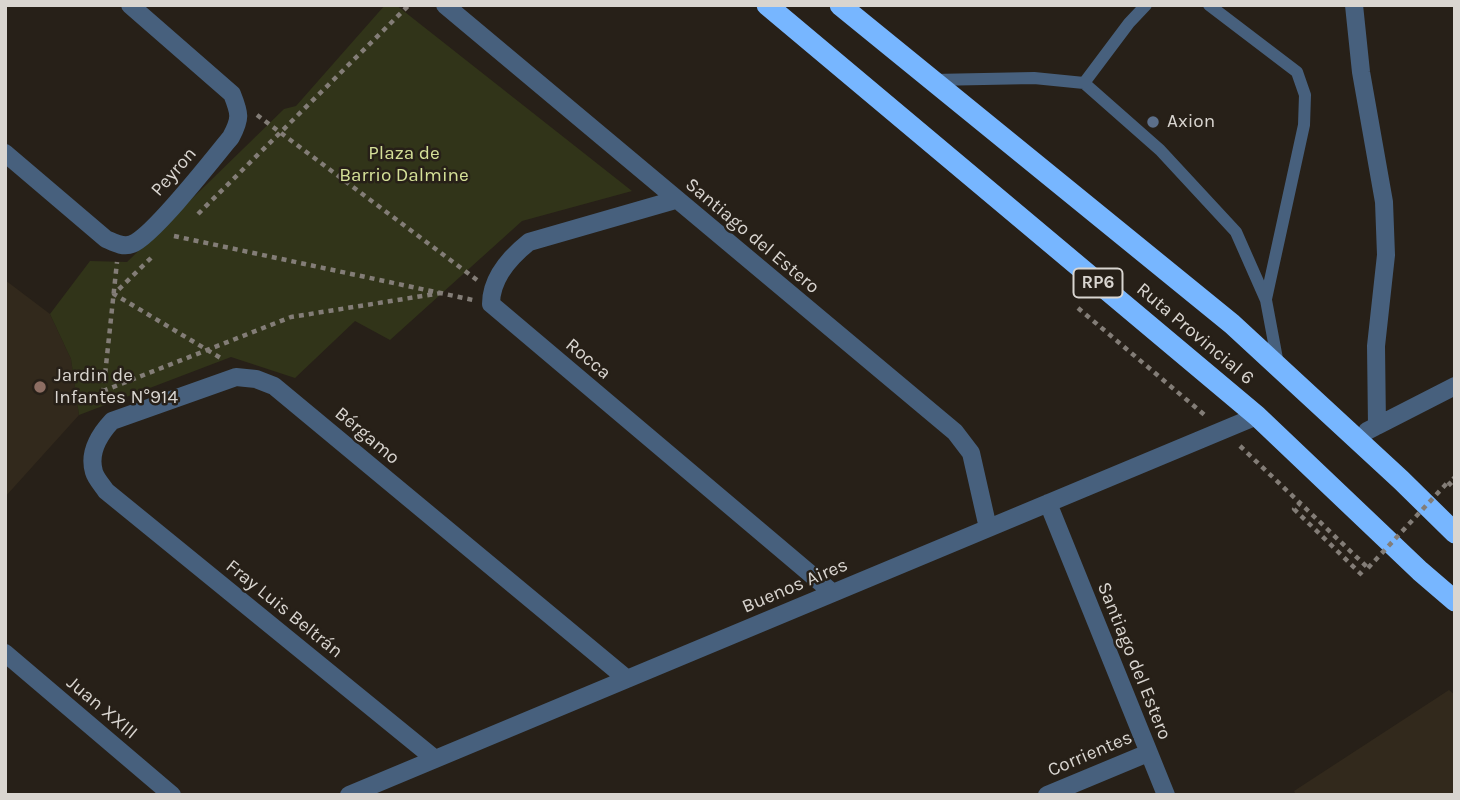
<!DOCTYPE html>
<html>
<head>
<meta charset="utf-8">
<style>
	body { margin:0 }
	#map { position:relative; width:1460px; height:800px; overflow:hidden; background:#272018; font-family:Karla,sans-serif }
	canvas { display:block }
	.frame { position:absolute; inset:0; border:7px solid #d9d5d0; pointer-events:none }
</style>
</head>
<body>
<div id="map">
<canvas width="1460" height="800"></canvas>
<div class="frame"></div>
</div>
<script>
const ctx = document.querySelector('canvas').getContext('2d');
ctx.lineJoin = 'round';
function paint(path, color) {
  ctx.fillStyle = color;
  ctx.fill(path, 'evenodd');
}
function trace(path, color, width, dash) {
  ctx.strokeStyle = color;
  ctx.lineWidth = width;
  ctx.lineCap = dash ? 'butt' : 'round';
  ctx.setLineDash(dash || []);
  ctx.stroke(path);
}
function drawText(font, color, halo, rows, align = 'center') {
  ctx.font = font + ' Karla,sans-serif';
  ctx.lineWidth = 5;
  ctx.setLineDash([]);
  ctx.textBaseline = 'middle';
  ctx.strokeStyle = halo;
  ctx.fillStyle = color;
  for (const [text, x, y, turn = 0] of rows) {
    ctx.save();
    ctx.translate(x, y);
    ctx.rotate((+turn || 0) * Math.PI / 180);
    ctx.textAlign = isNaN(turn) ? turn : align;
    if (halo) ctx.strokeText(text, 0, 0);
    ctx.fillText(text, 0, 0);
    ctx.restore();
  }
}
const built = new Path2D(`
	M 5,280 L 50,314 L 71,359 L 79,415 L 5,497 Z
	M 1449,690 L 1455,695 L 1455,795 L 1296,795 L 1294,791 Z`);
const green = new Path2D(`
	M 385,5 L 396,5 L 632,191 L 522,221 L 390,340 L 355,321 L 295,378 L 231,357 L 79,415 L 71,359 L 50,314 L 90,261 L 127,262 L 284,109 L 296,106 Z`);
const path = new Path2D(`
	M 257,115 L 477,280
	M 198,214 L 409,5
	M 174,236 L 473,300
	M 151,258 L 114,294 L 224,360
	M 1078,308 L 1207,417
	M 103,391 L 291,317 L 441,293
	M 102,403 L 117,262
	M 1240,446 L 1300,503
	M 1453,476 L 1455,478
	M 1448,482 L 1455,489
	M 1362,575 L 1294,509 L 1300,503 L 1368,568`);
const lane = new Path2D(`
	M 1209,5 L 1297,72 L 1305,95 L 1304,125 L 1266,299
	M 933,80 L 1034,78 L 1084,83 L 1160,150 L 1236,232 L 1266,300 L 1278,364
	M 1084,83 L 1129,23 L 1146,5`);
const street = new Path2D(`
	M 445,5 L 955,432 L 971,453 L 988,528
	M 1354,5 L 1361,72 L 1384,202 L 1386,255 L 1376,346 L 1377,426
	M 5,153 L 106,239 C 113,242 123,248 132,244 C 152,237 214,158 231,137 C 241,118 240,114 232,94 L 130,5
	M 675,200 L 529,242 C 509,258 491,278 491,304 L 833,593
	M 1367,431 L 1455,386
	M 1048,503 L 1166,795
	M 5,653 L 172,795
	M 435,759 L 106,491 C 103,486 96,479 94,472 C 88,452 99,435 112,421 L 236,377 L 256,379 L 274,386 L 627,679
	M 349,795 L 1257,416
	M 1047,795 L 1148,753`);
const highway = new Path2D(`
	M 767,5 L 1257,416 L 1420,571 L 1455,601
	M 840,5 L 1232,324 L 1401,480 L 1455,533`);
const pathBridge = new Path2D(`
	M 1368,568 L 1448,482`);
const markers = [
	[1153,122,7,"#5c6f8a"],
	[40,387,7,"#8d6e63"]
];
const shields = [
	[1098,283,49]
];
const shieldNames = [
	["RP6",1098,283]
];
const poiNames = [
	["Axion",1167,122],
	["Jardin de",54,376],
	["Infantes N°914",54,398]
];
const parkNames = [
	["Plaza de",404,154],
	["Barrio Dalmine",404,176]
];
const streetNames = [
	["Peyron",174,172,-49],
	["Santiago del Estero",752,236,40],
	["Ruta Provincial 6",1195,334,40],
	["Rocca",588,359,40],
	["Bérgamo",367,436,40],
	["Buenos Aires",795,586,-23],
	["Fray Luis Beltrán",284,609,39],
	["Santiago del Estero",1134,661,68],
	["Juan XXIII",102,708,40],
	["Corrientes",1090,754,-23]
];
paint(built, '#32291c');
paint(green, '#313419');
trace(path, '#837d77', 4.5, [5, 5]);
trace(lane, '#47607d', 12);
trace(street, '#47607d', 18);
trace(highway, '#77b6ff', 21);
trace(pathBridge, '#837d77', 4.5, [5, 5]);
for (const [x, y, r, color] of markers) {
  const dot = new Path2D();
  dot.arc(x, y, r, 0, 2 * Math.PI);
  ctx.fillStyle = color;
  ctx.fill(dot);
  trace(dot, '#272018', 2.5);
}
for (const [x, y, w] of shields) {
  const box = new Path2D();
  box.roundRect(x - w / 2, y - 14.5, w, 29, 5);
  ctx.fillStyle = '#272018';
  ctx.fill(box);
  trace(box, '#d9d5d0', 2);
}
drawText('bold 18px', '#d9d5d0', null, shieldNames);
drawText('19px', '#d9d5d0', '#272018', poiNames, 'left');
drawText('19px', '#d5e098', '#272018', parkNames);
drawText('19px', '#d9d5d0', '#272018', streetNames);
</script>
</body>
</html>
